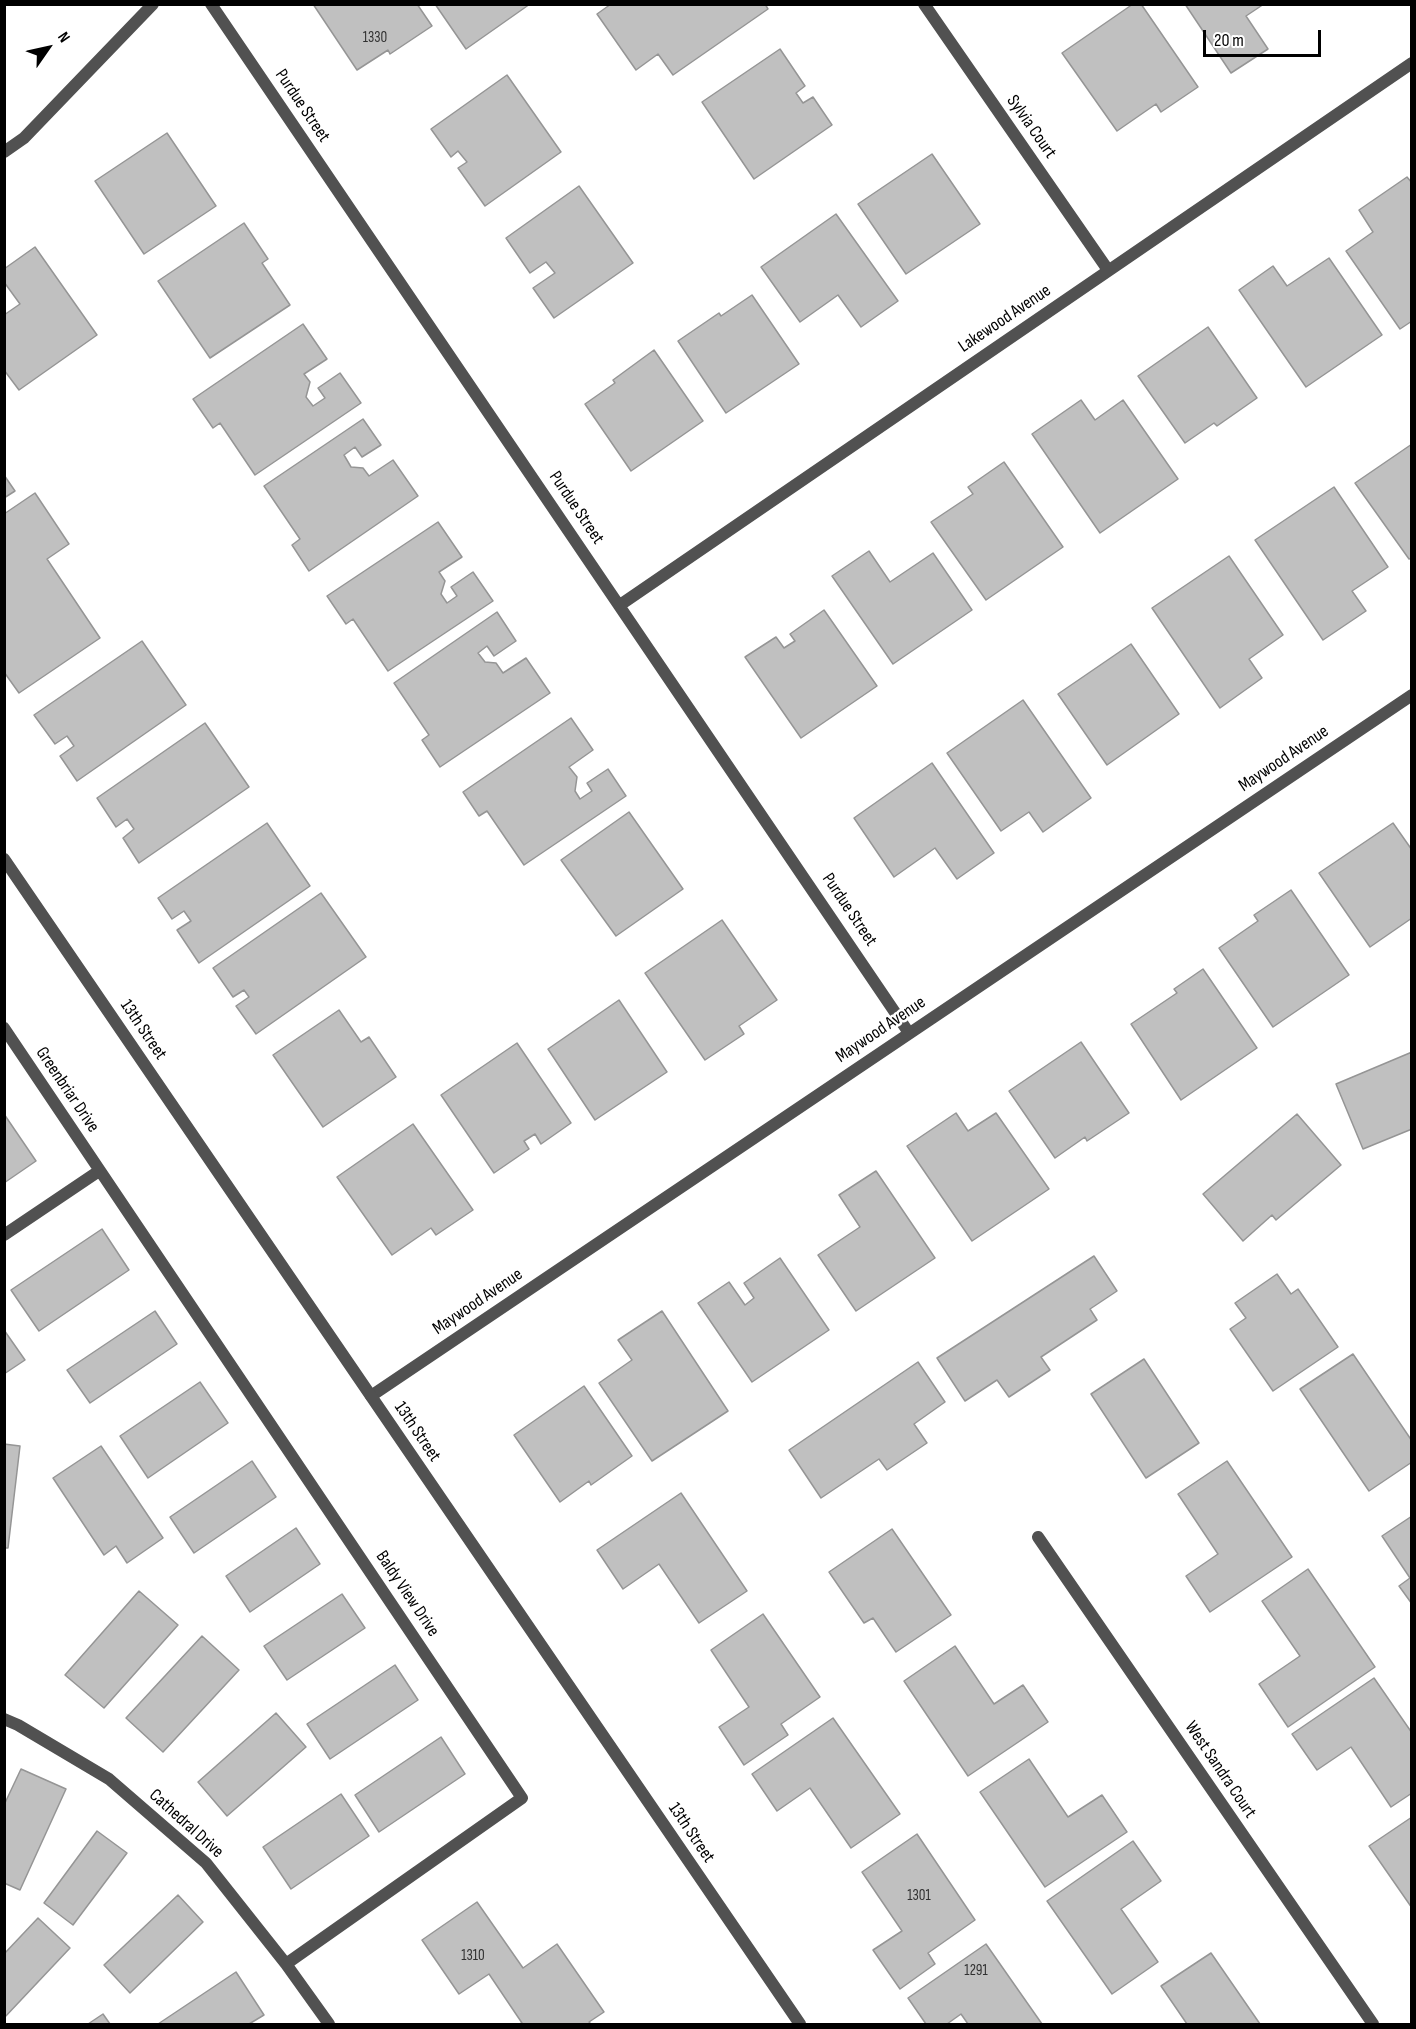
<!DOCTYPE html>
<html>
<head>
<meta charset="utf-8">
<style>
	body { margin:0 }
	#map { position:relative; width:1416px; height:2029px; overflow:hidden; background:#fff; font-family:"Sofia Sans Condensed",sans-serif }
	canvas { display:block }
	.frame { position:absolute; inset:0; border:6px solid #000; pointer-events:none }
	.north { position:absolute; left:18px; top:18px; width:60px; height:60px; -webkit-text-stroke:4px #fff; paint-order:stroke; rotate:56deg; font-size:16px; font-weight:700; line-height:24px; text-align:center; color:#000 }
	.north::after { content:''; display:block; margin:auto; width:21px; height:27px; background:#000; clip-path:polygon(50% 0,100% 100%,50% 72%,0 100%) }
	.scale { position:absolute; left:1203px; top:30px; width:118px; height:27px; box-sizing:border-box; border:3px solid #000; border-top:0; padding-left:8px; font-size:18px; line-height:21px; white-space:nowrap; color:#000; -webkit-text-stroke:4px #fff; paint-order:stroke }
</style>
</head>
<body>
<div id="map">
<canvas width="1416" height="2029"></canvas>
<div class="frame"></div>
<div class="north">N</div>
<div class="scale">20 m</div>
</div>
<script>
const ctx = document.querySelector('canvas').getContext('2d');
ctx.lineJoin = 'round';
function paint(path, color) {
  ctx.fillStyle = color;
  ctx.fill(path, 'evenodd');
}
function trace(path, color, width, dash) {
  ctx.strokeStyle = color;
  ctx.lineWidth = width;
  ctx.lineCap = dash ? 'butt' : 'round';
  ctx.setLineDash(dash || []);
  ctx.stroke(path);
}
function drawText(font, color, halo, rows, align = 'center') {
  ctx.font = font + ' "Sofia Sans Condensed",sans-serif';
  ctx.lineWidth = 5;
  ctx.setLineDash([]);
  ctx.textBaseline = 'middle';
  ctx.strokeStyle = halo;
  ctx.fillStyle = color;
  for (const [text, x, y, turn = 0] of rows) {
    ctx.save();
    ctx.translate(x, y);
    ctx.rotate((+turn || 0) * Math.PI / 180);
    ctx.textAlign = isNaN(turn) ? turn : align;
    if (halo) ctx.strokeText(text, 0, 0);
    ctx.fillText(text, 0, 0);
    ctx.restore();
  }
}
const building = new Path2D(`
	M 313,4 L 417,4 L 432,26 L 390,54 L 388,50 L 357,70 Z
	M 435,4 L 530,4 L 466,49 Z
	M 611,4 L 765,4 L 768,9 L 673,75 L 658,54 L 636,70 L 597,14 Z
	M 1133,4 L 1141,4 L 1198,87 L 1161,112 L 1156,104 L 1117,131 L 1062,53 Z
	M 1185,4 L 1264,4 L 1246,16 L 1268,49 L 1231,73 Z
	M 780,49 L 805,86 L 796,93 L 803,103 L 813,97 L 832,125 L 754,179 L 702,102 Z
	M 507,75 L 561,152 L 485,206 L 458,168 L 467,162 L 458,151 L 451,157 L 431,129 Z
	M 167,133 L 216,206 L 144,254 L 95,181 Z
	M 932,154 L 980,224 L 906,274 L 858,204 Z
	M 1407,177 L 1412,183 L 1412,321 L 1400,329 L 1346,251 L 1373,232 L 1359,210 Z
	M 579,186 L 633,263 L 554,318 L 533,288 L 555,273 L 546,262 L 530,273 L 506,238 Z
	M 836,214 L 898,301 L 861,327 L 838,295 L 800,322 L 761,267 Z
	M 244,223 L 268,259 L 262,263 L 290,305 L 210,358 L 158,281 Z
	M 35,247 L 97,335 L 19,390 L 4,370 L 4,315 L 20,304 L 4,282 L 4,269 Z
	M 1329,258 L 1382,335 L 1306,387 L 1239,290 L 1273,266 L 1287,286 Z
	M 752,295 L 799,364 L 726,413 L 678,341 L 719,313 L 721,316 Z
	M 303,324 L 327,359 L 304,374 L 310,382 L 306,397 L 313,406 L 325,398 L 318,388 L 340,373 L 361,403 L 255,475 L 220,423 L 213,428 L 193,399 Z
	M 1208,327 L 1257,398 L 1217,426 L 1214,423 L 1185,443 L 1138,376 Z
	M 654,350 L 703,421 L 631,471 L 585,404 L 615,383 L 613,380 Z
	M 1081,400 L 1095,420 L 1123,400 L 1178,479 L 1100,533 L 1032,434 Z
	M 363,419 L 381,445 L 362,457 L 355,447 L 344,455 L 351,467 L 363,468 L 369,476 L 393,460 L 418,496 L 309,571 L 292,545 L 300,539 L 264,486 Z
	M 1412,444 L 1412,558 L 1409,559 L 1355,483 Z
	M 1004,462 L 1063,547 L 986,600 L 931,522 L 973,494 L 968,487 Z
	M 4,475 L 15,491 L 4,498 Z
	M 1334,487 L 1388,567 L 1352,591 L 1366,611 L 1323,640 L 1255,540 Z
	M 35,493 L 69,544 L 47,559 L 100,638 L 19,693 L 4,672 L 4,514 Z
	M 438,522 L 462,557 L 439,572 L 445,581 L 441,594 L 447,603 L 457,596 L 451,587 L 473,572 L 493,601 L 388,671 L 353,619 L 346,624 L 327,596 Z
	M 869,551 L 890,582 L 933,553 L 972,610 L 893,664 L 832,576 Z
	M 1229,556 L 1283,635 L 1249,659 L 1262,678 L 1220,708 L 1152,608 Z
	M 824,610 L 877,686 L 801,738 L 745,657 L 776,637 L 784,648 L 795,641 L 790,634 Z
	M 497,612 L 516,641 L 494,656 L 487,646 L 478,653 L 485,662 L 496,663 L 503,673 L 526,658 L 550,693 L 440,767 L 422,740 L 429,735 L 394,683 Z
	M 142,641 L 186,705 L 77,781 L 60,756 L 74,746 L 67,736 L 55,744 L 34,715 Z
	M 1131,644 L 1179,714 L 1107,765 L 1058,694 Z
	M 1023,700 L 1091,798 L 1043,832 L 1029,812 L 1001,831 L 947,753 Z
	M 571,718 L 593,750 L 569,767 L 577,777 L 575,791 L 580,799 L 592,791 L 587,783 L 608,769 L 626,796 L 524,865 L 487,811 L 479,816 L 463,792 Z
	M 205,723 L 249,787 L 139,863 L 123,838 L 134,829 L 127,819 L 116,827 L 97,798 Z
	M 932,763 L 994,853 L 957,879 L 935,848 L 894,877 L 854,818 Z
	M 629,812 L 683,889 L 616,936 L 561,860 Z
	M 267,823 L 310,886 L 199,963 L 177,930 L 191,921 L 184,911 L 172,919 L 158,898 Z
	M 1393,823 L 1412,850 L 1412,918 L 1370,947 L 1319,873 Z
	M 1291,890 L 1349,975 L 1273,1027 L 1219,948 L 1258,921 L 1254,915 Z
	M 321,893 L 366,957 L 256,1034 L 236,1006 L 249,997 L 244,990 L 233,997 L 213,968 Z
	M 722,920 L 777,1000 L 739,1026 L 744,1034 L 705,1060 L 645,973 Z
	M 1203,969 L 1257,1048 L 1181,1100 L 1131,1024 L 1177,993 L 1174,989 Z
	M 619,1000 L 667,1072 L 595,1120 L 548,1049 Z
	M 339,1010 L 361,1042 L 369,1037 L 396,1077 L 323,1127 L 273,1055 Z
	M 1081,1042 L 1129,1113 L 1087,1141 L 1085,1137 L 1055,1158 L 1009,1091 Z
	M 517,1043 L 571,1123 L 541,1144 L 535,1134 L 524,1141 L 529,1149 L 494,1173 L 441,1095 Z
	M 1412,1052 L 1412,1129 L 1363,1149 L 1336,1084 Z
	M 956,1113 L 968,1131 L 996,1113 L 1049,1189 L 972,1241 L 907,1146 Z
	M 4,1114 L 36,1161 L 4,1183 Z
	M 1297,1114 L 1341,1165 L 1276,1220 L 1272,1215 L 1243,1241 L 1203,1194 Z
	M 413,1124 L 473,1210 L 436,1235 L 431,1228 L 392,1255 L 337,1177 Z
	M 876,1171 L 935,1258 L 856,1311 L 818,1255 L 860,1227 L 839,1195 Z
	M 102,1229 L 129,1270 L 39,1331 L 11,1290 Z
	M 1094,1256 L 1117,1291 L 1090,1309 L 1097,1320 L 1041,1357 L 1050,1370 L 1009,1397 L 997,1380 L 965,1401 L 937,1358 Z
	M 780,1258 L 829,1330 L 752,1382 L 698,1303 L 729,1282 L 745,1305 L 754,1298 L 744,1283 Z
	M 1277,1274 L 1291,1294 L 1298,1289 L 1338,1347 L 1273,1391 L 1230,1329 L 1246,1318 L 1235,1303 Z
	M 155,1311 L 177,1344 L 90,1403 L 67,1370 Z
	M 662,1311 L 728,1411 L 652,1461 L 599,1383 L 632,1360 L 618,1340 Z
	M 4,1330 L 25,1360 L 4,1374 Z
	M 1353,1354 L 1412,1441 L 1412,1462 L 1369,1491 L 1300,1389 Z
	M 1144,1359 L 1199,1443 L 1146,1478 L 1091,1394 Z
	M 918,1362 L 945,1402 L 914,1424 L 927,1443 L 887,1470 L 879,1459 L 821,1498 L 789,1450 Z
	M 200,1382 L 228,1423 L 148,1478 L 120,1436 Z
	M 584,1386 L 632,1456 L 591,1485 L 589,1481 L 560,1502 L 514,1435 Z
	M 4,1444 L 20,1446 L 8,1548 L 4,1548 Z
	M 101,1446 L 163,1538 L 127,1563 L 116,1546 L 104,1555 L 53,1478 Z
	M 252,1461 L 276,1497 L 194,1553 L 170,1517 Z
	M 1227,1461 L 1292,1557 L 1210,1612 L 1186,1576 L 1218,1554 L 1178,1494 Z
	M 681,1493 L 747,1591 L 699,1623 L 659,1564 L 623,1589 L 597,1550 Z
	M 1412,1516 L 1412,1604 L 1399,1586 L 1410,1578 L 1382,1536 Z
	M 296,1528 L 320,1564 L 250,1612 L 226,1576 Z
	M 892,1529 L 951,1615 L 896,1652 L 873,1618 L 864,1623 L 829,1572 Z
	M 1308,1569 L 1375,1667 L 1288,1727 L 1259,1684 L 1300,1656 L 1262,1601 Z
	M 139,1591 L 178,1625 L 104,1708 L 65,1675 Z
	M 342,1594 L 365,1628 L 287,1680 L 264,1646 Z
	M 763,1614 L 820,1697 L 781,1724 L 788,1735 L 744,1765 L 719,1727 L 749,1707 L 711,1650 Z
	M 202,1636 L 239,1670 L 163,1752 L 126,1718 Z
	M 955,1646 L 994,1704 L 1023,1685 L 1048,1722 L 968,1776 L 904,1681 Z
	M 395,1665 L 418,1700 L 330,1759 L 307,1724 Z
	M 1374,1678 L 1412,1733 L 1412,1793 L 1391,1807 L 1351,1747 L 1317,1770 L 1292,1734 Z
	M 276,1713 L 306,1747 L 227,1816 L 198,1782 Z
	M 833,1718 L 900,1814 L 851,1848 L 810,1788 L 777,1811 L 752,1774 Z
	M 441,1737 L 465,1774 L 379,1832 L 355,1795 Z
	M 1029,1759 L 1068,1817 L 1102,1795 L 1127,1832 L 1045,1887 L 980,1792 Z
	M 21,1769 L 66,1789 L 20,1890 L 4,1883 L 4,1805 Z
	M 341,1794 L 369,1836 L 291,1889 L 263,1847 Z
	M 1412,1817 L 1412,1908 L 1369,1846 Z
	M 97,1831 L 127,1853 L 73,1925 L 44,1903 Z
	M 917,1834 L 975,1920 L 928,1953 L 935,1964 L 900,1989 L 873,1950 L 902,1931 L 862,1872 Z
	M 1133,1841 L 1161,1881 L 1121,1909 L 1158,1962 L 1112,1994 L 1047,1901 Z
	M 178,1895 L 203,1922 L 130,1993 L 104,1965 Z
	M 477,1902 L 523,1968 L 557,1944 L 604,2012 L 589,2022 L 591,2024 L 519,2024 L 522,2023 L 489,1974 L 459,1994 L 422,1940 Z
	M 38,1918 L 70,1948 L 4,2018 L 4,1954 Z
	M 986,1944 L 1042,2024 L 968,2024 L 961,2014 L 947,2024 L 926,2024 L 908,1998 Z
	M 1211,1953 L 1260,2024 L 1187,2024 L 1161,1986 Z
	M 236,1972 L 264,2015 L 249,2024 L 158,2024 Z
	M 103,2014 L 110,2024 L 88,2024 Z`);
const minor = new Path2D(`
	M 211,4 L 909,1033
	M 924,4 L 1108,270
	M 4,152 L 24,138 L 153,4
	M 620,605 L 1412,63
	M 4,1028 L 522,1798 L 286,1964
	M 4,1235 L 99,1171
	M 371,1396 L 1412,695
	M 1038,1537 L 1373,2024
	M 4,1719 L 18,1725 L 109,1779 L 206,1863 L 286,1964 L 329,2024`);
const tertiary = new Path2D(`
	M 4,859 L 800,2024`);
const numberNames = [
	["1330",375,38],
	["1301",919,1896],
	["1310",473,1956],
	["1291",976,1971]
];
const streetNames = [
	["Purdue Street",302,106,56],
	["Sylvia Court",1031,127,55],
	["Lakewood Avenue",1005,319,-34],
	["Purdue Street",576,508,56],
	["Maywood Avenue",1284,759,-34],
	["Purdue Street",849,910,56],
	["13th Street",143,1030,56],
	["Maywood Avenue",881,1030,-34],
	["Greenbriar Drive",67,1090,56],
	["Maywood Avenue",478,1302,-34],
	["13th Street",417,1432,56],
	["Baldy View Drive",407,1594,56],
	["West Sandra Court",1220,1770,56],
	["Cathedral Drive",186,1824,42],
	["13th Street",691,1833,56]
];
paint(building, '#c0c0c0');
trace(building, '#959595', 1.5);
trace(minor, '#515151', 12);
trace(tertiary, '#515151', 12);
drawText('15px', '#303030', null, numberNames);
drawText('18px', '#000', '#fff', streetNames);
</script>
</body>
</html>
